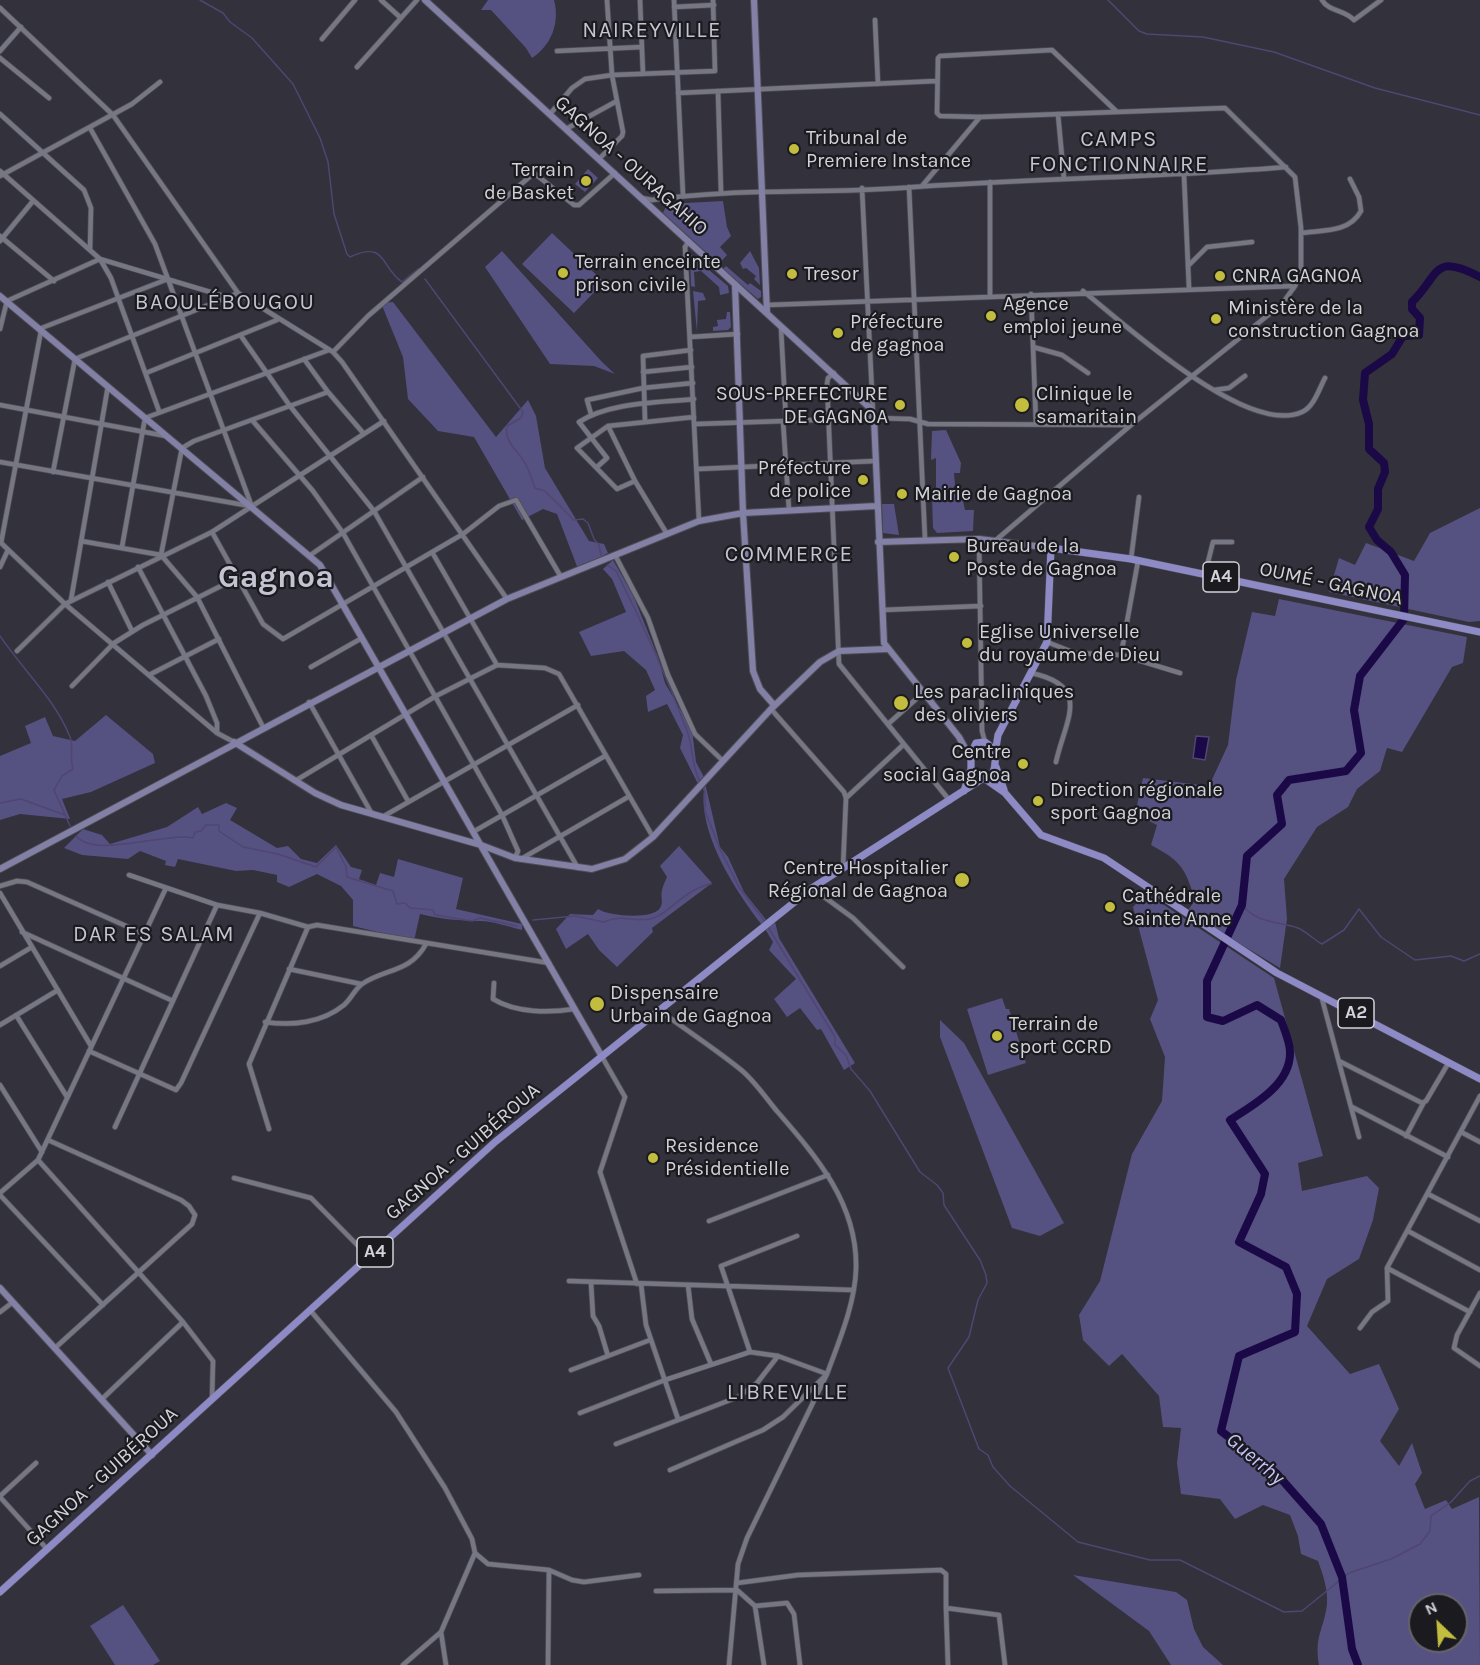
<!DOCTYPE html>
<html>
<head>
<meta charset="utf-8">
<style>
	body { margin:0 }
	#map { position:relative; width:1480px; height:1665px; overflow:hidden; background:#32313c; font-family:Karla,sans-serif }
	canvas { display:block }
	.north { position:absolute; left:1408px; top:1593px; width:60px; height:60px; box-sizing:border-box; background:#1a1a1f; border:2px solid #646469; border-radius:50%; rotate:335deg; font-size:16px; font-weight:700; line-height:24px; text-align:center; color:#d2d2d9 }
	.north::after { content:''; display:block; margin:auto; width:21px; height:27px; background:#c3bd3f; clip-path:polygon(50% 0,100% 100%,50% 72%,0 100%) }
</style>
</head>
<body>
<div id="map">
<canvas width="1480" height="1665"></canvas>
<div class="north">N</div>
</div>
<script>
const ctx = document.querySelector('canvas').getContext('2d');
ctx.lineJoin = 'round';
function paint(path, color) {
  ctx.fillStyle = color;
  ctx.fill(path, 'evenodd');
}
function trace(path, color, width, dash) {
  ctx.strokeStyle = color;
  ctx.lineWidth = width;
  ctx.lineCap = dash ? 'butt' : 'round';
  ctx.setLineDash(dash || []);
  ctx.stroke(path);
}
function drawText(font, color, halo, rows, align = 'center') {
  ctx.font = font + ' Karla,sans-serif';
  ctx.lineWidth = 4.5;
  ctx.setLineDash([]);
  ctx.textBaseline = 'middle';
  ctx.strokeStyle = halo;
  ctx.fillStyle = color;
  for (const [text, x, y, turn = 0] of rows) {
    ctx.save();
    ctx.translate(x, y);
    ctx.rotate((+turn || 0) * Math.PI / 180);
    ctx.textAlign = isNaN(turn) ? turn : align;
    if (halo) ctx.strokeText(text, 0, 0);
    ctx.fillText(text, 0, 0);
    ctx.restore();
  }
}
const green = new Path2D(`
	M 488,0 L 554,0 C 560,22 552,45 532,58 L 526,48 L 491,10 L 481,10 Z
	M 588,169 L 598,178 L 585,192 L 575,184 Z
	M 723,201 L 727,227 L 731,236 L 720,247 L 727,255 L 719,264 L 663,213 L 667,204 Z
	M 552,233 L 604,282 L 574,313 L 522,264 Z
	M 502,251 L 602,362 L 615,374 L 594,366 L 550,364 L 485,267 Z
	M 750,251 L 759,268 L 760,285 L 754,279 L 756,276 L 746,268 L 743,269 L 740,263 Z
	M 690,254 L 728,286 L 729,293 L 720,295 L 719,287 L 701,271 L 694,272 L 695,287 L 691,286 Z
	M 726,266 L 748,285 L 750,283 L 761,291 L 761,297 L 758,299 L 723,269 Z
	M 693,291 L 703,293 L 706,300 L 698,301 L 697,332 Z
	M 393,302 L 496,437 L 528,400 L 536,416 L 545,468 L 589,541 L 604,544 L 608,553 L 578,569 L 557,514 L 543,509 L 522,520 L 474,437 L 438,431 L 408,399 L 403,357 L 381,303 Z
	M 727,312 L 730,312 L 731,327 L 728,330 L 713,331 L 713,327 L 718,326 L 717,320 L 726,319 Z
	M 946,430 L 961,463 L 960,473 L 954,473 L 955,485 L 951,492 L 961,492 L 965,510 L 974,510 L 973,531 L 937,533 L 933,528 L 932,498 L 936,495 L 936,458 L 931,460 L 932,431 Z
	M 882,504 L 894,504 L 899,535 L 883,533 Z
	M 1480,508 L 1480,621 L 1469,622 L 1329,592 L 1339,558 L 1355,565 L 1366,543 L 1414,561 L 1430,533 Z
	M 613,560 L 633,595 L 658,657 L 665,683 L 692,730 L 696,762 L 704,777 L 699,786 L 680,748 L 683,735 L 667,704 L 648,712 L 646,696 L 655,690 L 646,670 L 624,651 L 591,656 L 579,632 L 626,612 L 612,579 L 603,569 Z
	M 1279,599 L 1467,637 L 1463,663 L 1452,667 L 1402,752 L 1387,748 L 1380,771 L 1357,789 L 1348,807 L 1317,827 L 1284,879 L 1287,919 L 1280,968 L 1187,912 L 1195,900 C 1185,868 1181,861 1151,845 L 1157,825 L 1135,814 L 1143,778 L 1209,786 L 1228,745 L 1236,680 L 1252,612 L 1275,616 Z
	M 106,715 L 153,754 L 155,763 L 91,792 L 62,799 L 70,819 L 20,814 L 0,820 L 0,756 L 31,743 L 25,726 L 45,717 L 53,736 L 75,741 Z
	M 705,783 L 720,847 L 728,857 L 744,892 L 767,921 L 763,926 C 735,891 695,829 705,783 Z
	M 226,803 L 237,808 L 230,820 L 277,848 L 288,846 L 301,859 L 317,863 L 336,845 L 351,867 L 362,870 L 359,879 L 376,885 L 380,873 L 394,877 L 398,859 L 463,878 L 456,909 L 522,924 L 522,930 C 509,927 493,921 480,921 C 460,921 441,919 420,914 L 414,941 L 353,926 L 353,900 L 341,886 L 317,874 L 289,887 L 277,882 L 277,875 L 253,870 L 236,871 L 178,859 L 175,867 L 165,865 L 166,861 L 140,851 L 128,859 L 82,855 L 64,848 L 83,829 L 102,835 L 110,844 L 167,827 L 198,807 L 202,814 Z
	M 679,846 L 712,883 L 652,928 L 653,932 L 617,967 L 599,950 L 588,934 L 566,949 L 556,929 L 570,914 L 593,915 L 598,909 C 608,916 653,920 660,908 C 664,902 660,897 662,890 C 663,886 665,881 667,877 L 660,866 Z
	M 1146,893 L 1274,978 L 1323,1156 L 1298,1163 L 1302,1191 L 1367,1176 L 1379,1188 L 1373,1220 L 1359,1259 L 1327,1279 L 1307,1326 L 1350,1374 L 1379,1364 L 1399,1409 L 1380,1441 L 1399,1466 L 1412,1443 L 1422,1473 L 1415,1484 L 1425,1509 L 1446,1500 L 1452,1509 L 1479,1497 L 1480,1665 L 1319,1665 C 1314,1635 1324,1630 1327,1604 C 1328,1589 1323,1575 1318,1561 L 1301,1554 L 1298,1536 L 1290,1515 L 1263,1505 L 1235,1519 L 1220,1499 L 1181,1494 L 1177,1463 L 1181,1428 L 1163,1427 L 1159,1396 L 1122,1354 L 1109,1366 L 1083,1340 L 1079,1315 L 1100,1281 L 1132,1154 L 1162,1101 L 1165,1057 L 1150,1019 L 1158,1000 L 1133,907 ZM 1420,1605 L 1456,1605 L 1456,1641 L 1420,1641 Z
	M 775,922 L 779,938 L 855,1063 L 844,1070 L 821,1029 L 817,1030 L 800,1008 L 787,1017 L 774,999 L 796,979 L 769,950 L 773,942 L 765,929 Z
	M 1002,998 L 1006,1009 L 1009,1009 L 1026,1063 L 988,1075 L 967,1009 Z
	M 940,1020 L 964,1043 L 1064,1223 L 1040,1236 L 1012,1228 L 940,1037 Z
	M 1073,1575 L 1176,1592 L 1187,1600 L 1194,1629 L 1203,1647 L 1223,1665 L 1171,1665 L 1149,1631 Z
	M 123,1605 L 160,1661 L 153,1665 L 115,1665 L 90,1626 Z`);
const water = new Path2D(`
	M 1196,736 L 1209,737 L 1205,760 L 1193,758 Z`);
const stream = new Path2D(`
	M 200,0 L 223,13 L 230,22 L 252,38 L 293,84 L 320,138 L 328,162 L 334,214 L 347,254 L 350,257 C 387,240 380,267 402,282 L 418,269
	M 1108,0 L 1139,31 L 1147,34 L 1203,37 L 1274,52 L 1375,88 L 1480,115
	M 425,279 L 523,412 L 521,418 L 507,426 C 503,442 520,452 526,465 C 530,472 532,481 535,488 L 545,491 L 574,520 L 583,519 L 588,523 L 594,539 L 599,545 L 601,555
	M 607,565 L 616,571 C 642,622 666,675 686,728 C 694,746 690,763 700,782
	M 0,636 C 23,670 55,699 70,737 C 74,747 69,756 73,769 L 62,776 L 54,790 L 70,826
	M 702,786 L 705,792 L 705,811 L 720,849 L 739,887 L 766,923
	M 0,803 L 21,799 L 65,815
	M 76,836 C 95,859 163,832 193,838 L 195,832 L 201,831 L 206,825 L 219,825 L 219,831 L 243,847 L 278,854 L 316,867 L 336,847 L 346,867 L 347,877 L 393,891 L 397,904 L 405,903 L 410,908 L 433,910 L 435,915 L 472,921 L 480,918 L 517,926
	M 1242,905 C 1258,924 1277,921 1298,928 C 1306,931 1314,940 1322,944 L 1344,930 L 1359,909 L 1381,937 L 1415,960 L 1451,956 L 1464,961 L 1480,954
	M 533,920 L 575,916 L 604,922 C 620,914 633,922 650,919 C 669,915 682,890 711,884
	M 768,927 L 835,1037 L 835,1045 L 846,1055 L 851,1069 L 870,1091 L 920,1172 L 937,1185 L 943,1193 L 944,1205 L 980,1260 L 986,1275 L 987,1283 L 978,1300 L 969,1337 L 948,1368 L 979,1449 L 988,1455 L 993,1467 L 1010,1486 L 1078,1542 L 1150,1560 L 1180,1560 L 1284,1612 L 1302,1611 L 1349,1573 L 1391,1559 L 1420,1544 L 1430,1531 L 1431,1516 L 1451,1502 L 1470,1481 L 1480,1476`);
const river = new Path2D(`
	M 1358,1665 L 1352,1649 L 1342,1577 L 1321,1524 L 1276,1473 L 1221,1431 L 1239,1356 L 1295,1332 L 1297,1294 L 1286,1267 L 1239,1242 L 1261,1194 L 1265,1174 L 1230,1120 C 1254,1105 1291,1084 1290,1052 C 1290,1042 1284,1029 1281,1020 L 1257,1005 L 1223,1021 L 1207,1017 L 1207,981 L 1242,905 L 1247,856 L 1282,824 L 1277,795 L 1289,780 L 1346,771 L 1361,753 L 1354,710 L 1360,676 L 1404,619 L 1405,575 L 1391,552 L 1377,540 L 1369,527 L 1378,509 L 1378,489 L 1385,472 L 1384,463 L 1369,449 L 1369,424 L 1363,400 L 1365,373 L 1392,354 L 1403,336 L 1419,335 L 1420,318 L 1412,309 L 1412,302 C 1440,275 1432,252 1480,277`);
const street = new Path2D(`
	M 381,0 L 401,18
	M 640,0 L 643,74
	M 674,0 L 683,195
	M 1322,0 C 1329,12 1344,9 1354,20 L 1381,0
	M 674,7 L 714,5
	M 0,8 L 113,115 L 238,293 L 333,352 L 342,362 L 507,599
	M 875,20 L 878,84
	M 322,39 L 355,0
	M 0,51 L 21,27
	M 557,51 L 642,47
	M 0,58 L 49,98
	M 357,67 L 417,0
	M 718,91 L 721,192
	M 678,93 L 936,81
	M 0,114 L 84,190 L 91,208 L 90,249
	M 550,114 L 572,88 L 585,79 L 612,75 L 715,71 L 713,0
	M 1058,114 L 1064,179
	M 90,128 L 155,244 L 252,507
	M 566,129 L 617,101
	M 599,159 L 622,136 L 623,132 L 612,75 L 607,0
	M 0,171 L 100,259 L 111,278 L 159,411
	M 1184,175 L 1189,288
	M 0,176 L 132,104 L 160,82
	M 990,182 L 990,296
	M 922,186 L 980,117
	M 909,187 L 925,539
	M 862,188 L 873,413
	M 642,198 L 652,200 C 735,188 818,194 901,188 C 1030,178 1158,178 1286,167
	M 1301,233 C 1323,230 1349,233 1361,211 L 1359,197 L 1350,179
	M 0,236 L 54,281
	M 0,241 L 33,201
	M 689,241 L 685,247 L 699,521
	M 1188,266 L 1207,247 L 1252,242
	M 1083,291 C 1126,325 1247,437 1302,412 C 1314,407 1319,389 1325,378
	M 1031,294 L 1036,424
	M 767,305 L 1295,286
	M 781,328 L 786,421
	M 0,329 L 7,301 L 100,259 L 227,297
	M 39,329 L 168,279
	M 241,336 L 290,406 L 374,511 L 578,868
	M 690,337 L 738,334
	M 1033,347 L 1062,355 L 1088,373
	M 333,352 L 368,316 L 534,173 L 574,205 L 579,205 L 615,173
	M 304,359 L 328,392 L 364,434
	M 643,372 L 692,367
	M 146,373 L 277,320
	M 834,373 L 828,378 L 827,384 L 839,664 L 950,801
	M 1214,390 L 1229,388 L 1245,376
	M 0,405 L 166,436
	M 591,414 L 587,400 L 643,388 L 693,383
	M 252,420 L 313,491 L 343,533 L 502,815 L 518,851 L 515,858
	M 645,420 L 643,356 L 691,350
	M 783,421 L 789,510
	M 696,424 L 874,418 L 910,419 L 928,424 L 1130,425
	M 608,426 L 635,481
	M 0,462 L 250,506
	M 597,467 L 607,458 L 579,422 C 610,402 658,403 694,399
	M 698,469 L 875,461
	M 53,472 L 75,359 L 238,293
	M 212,532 L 263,624 L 283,639 L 463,534 L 499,506 L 516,500 L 561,577
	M 667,534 L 635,481 L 617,489 L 577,448 L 608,426 L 694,417
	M 979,539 L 982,731 L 985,742
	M 996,540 L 1131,425 L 1282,304 L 1295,286 L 1301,270 L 1301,228 L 1295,177 L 1225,108 L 980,117 L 940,116 L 937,113 L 938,58 L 940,56 L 1052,50 L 1116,111
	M 81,541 L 161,555 L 197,597 L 263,727
	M 0,542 L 65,604 L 217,733 L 234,742
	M 1,543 L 41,331
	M 122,547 L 145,418 L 329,350
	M 432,552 L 497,665
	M 161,555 L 182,448 L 194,441 L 328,392
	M 615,555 L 648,618 L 668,675 L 695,734 L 723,761
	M 309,556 L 423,477
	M 1131,559 L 1139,497
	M 0,567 L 8,550
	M 138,567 L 206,696 L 217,723 L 217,733
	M 1205,574 L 1213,542 L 1232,542
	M 108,582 L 132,631
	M 71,600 L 108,386
	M 882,610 L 981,606
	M 1047,642 L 1075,653 L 1121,655 L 1180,673
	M 17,651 L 65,604 L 212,532 L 384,421
	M 1121,655 L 1138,561
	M 311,667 L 362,638
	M 1031,673 C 1093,686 1065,720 1056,762
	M 149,675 L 219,639
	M 72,686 L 114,643 L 143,625 L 237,578
	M 309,702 L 372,814
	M 771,709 L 844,792 L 846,798 L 843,868
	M 888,724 L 923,693
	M 371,735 L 408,801
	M 295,781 L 436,696 L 497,665 L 545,668 L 559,674 L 653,837
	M 846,798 L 903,745
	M 384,816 L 578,705
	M 473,832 L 605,756
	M 521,859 L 628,797
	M 129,875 L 217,905 L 260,913 L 308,927 L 317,925 L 549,963
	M 0,886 L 17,881 L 27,882 L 144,934
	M 812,888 L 853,918 L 903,967
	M 0,893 L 91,1046
	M 22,932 L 173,1001
	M 0,966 L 32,947
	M 289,969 L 361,984
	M 494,983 L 493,999 C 516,1013 549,1013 574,1009
	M 1321,995 L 1359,1137
	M 659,1010 C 686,1030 714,1048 740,1069 C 754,1080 765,1097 776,1110 C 816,1156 858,1204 856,1269 C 855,1304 839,1341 827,1374 L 747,1538 L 738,1564 L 729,1665
	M 16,1015 L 67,1097
	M 265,1022 C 292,1026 322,1023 344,1005 C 351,999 355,989 362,984 C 386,968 410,973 426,944
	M 0,1025 L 58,990
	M 89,1051 L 176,1090 L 181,1083 L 260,913
	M 601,1055 L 625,1097 L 600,1172 L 637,1284
	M 1339,1061 L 1422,1103 L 1426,1101 L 1449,1062
	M 0,1085 L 42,1152
	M 1352,1107 L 1448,1157
	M 115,1127 L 217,905
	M 269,1129 L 249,1064 L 308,927
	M 1461,1132 L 1480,1142
	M 1406,1136 L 1424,1102
	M 48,1140 L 181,1200 L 189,1206 L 195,1215 L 192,1224 L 55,1348
	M 38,1160 L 183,1322 L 213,1361 L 212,1399
	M 234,1178 L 311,1198 L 369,1257
	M 0,1193 L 38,1160 L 166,888
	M 1428,1194 L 1480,1221
	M 0,1195 L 103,1305
	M 709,1221 L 828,1175
	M 1408,1231 L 1480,1270
	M 1387,1268 L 1470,1312
	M 569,1281 L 853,1290
	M 591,1283 L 593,1316 L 599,1326 L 608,1356
	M 641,1284 L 646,1325 L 678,1419
	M 688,1285 L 692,1319 L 711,1364
	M 1480,1293 L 1457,1335 L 1454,1348 L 1480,1366
	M 310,1310 L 396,1412 L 445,1488 L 472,1539 L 475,1553 L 441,1632 L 446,1665
	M 0,1312 L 13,1302
	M 1360,1328 L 1372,1312 L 1388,1301 L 1387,1268 L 1480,1096
	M 750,1352 L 721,1266 L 797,1236
	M 571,1370 L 650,1340
	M 101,1400 L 183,1322
	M 580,1413 L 665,1380 L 750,1352 L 778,1356 L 827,1374 L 783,1417 L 763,1430 L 670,1470
	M 616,1444 L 738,1397 L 757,1383 L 778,1356
	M 0,1496 L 36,1463
	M 0,1497 L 47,1549
	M 475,1553 L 488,1564 L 549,1570 L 572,1580 L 584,1582 L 639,1575
	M 737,1583 L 798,1575 L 941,1570 L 946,1574 L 946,1608 L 999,1615 L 1005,1665
	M 656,1591 L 737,1590 L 755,1606 L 764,1665
	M 755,1606 L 787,1603 L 794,1614 L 800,1665
	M 946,1608 L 948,1665
	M 403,1665 L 441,1632
	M 548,1665 L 549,1570`);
const secondary = new Path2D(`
	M 425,0 L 870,408 L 874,418 L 884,643 L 959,737 L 971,759
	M 754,0 L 767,313
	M 735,284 L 743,513 L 753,671 L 760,689 L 774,705
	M 0,296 L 320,565 L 601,1055
	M 878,542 L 979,539 L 1051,548
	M 234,742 L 315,793 L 341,805 L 481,845 L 515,858 L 592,869 L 625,859 L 653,837 L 771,709 L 820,662 L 839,651 L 887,649
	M 0,869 L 507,599 L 699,521 L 743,513 L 876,506
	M 0,1288 L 152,1455`);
const primary = new Path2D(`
	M 985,742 C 997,749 997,763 992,775 L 982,779 L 971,769 L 971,754 L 976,743 Z
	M 995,754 L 998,735 L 1047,642 L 1051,548 L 1131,559 L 1480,632
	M 996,767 L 1004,790
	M 985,779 L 1005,793 L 1041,835 L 1104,858 L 1277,973 L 1480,1079
	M 964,791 L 971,769
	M 0,1592 L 495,1142 L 812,888 L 982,779`);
const markers = [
	[794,149,6,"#c3bd3f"],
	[586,181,6,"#c3bd3f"],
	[563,273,6,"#c3bd3f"],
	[792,274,6,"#c3bd3f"],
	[1220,276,6,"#c3bd3f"],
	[991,316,6,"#c3bd3f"],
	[1216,319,6,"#c3bd3f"],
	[838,333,6,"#c3bd3f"],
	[900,405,6,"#c3bd3f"],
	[1022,405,8,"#c3bd3f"],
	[863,480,6,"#c3bd3f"],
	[902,494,6,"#c3bd3f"],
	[954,557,6,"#c3bd3f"],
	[967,643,6,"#c3bd3f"],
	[901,703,8,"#c3bd3f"],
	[1023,764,6,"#c3bd3f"],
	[1038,801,6,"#c3bd3f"],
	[962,880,8,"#c3bd3f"],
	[1110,907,6,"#c3bd3f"],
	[597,1004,8,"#c3bd3f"],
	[997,1036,6,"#c3bd3f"],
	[653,1158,6,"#c3bd3f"]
];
const shields = [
	[1221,577,36],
	[1356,1013,36],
	[375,1252,36]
];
const shieldNames = [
	["A4",1221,577],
	["A2",1356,1013],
	["A4",375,1252]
];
const poiNames = [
	["Tribunal de",806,138],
	["Premiere Instance",806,161],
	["Terrain",574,170,"right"],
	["de Basket",574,193,"right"],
	["Terrain enceinte",575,262],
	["prison civile",575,285],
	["Tresor",804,274],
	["CNRA GAGNOA",1232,276],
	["Agence",1003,304],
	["emploi jeune",1003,327],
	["Ministère de la",1228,308],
	["construction Gagnoa",1228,331],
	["Préfecture",850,322],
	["de gagnoa",850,345],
	["SOUS-PREFECTURE",888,394,"right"],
	["DE GAGNOA",888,417,"right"],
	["Clinique le",1036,394],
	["samaritain",1036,417],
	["Préfecture",851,468,"right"],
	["de police",851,491,"right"],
	["Mairie de Gagnoa",914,494],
	["Bureau de la",966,546],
	["Poste de Gagnoa",966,569],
	["Eglise Universelle",979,632],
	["du royaume de Dieu",979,655],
	["Les paracliniques",914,692],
	["des oliviers",914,715],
	["Centre",1011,752,"right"],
	["social Gagnoa",1011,775,"right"],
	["Direction régionale",1050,790],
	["sport Gagnoa",1050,813],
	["Centre Hospitalier",948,868,"right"],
	["Régional de Gagnoa",948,891,"right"],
	["Cathédrale",1122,896],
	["Sainte Anne",1122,919],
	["Dispensaire",610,993],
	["Urbain de Gagnoa",610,1016],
	["Terrain de",1009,1024],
	["sport CCRD",1009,1047],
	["Residence",665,1146],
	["Présidentielle",665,1169]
];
const streetNames = [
	["GAGNOA - OURAGAHIO",631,166,42],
	["OUMÉ - GAGNOA",1331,584,12],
	["GAGNOA - GUIBÉROUA",463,1152,-41],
	["GAGNOA - GUIBÉROUA",102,1477,-42]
];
const waterNames = [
	["Guerrhy",1255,1459,40]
];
const quarterNames = [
	["NAIREYVILLE",652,31],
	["CAMPS",1119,140],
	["FONCTIONNAIRE",1119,165],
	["BAOULÉBOUGOU",225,303],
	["COMMERCE",789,555],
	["DAR ES SALAM",154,935],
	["LIBREVILLE",788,1393]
];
const townNames = [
	["Gagnoa",276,578]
];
paint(green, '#555181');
paint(water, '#1a0946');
trace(water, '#514572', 1.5);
trace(stream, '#514572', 1.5);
trace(river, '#1a0946', 8);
trace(street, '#4e4d56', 6);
trace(secondary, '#4e4d56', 8);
trace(primary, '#4e4d56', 8);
trace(street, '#777783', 4.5);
trace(secondary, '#8380a5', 6);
trace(primary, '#8e8ac6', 7);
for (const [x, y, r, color] of markers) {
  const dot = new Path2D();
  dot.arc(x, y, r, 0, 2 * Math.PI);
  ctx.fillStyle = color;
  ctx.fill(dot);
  trace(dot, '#1a1a1f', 2);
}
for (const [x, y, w] of shields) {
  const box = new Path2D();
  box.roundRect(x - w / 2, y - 15, w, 30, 4.5);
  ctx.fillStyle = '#1a1a1f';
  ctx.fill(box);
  trace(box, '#d2d2d9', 1.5);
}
drawText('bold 18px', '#d2d2d9', null, shieldNames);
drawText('20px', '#d2d2d9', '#1a1a1f', poiNames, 'left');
drawText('20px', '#d2d2d9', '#1a1a1f', streetNames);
drawText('italic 21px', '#c6c3fd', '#1a1a1f', waterNames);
ctx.letterSpacing = '1.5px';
drawText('22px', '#c4c3d1', '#1a1a1f', quarterNames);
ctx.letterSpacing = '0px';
drawText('bold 32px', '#c4c3d1', '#1a1a1f', townNames);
</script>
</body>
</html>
